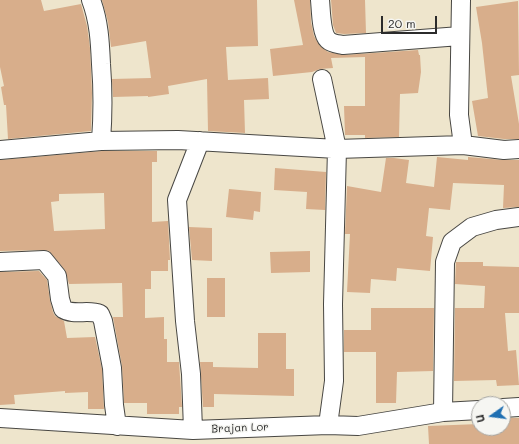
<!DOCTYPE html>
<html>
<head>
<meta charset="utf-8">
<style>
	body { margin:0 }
	#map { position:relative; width:519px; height:444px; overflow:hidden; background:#eee5cc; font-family:Mali,sans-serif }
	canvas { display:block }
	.north { position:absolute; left:471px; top:396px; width:40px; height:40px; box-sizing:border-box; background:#f6f6f2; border:1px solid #a5a5a2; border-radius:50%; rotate:256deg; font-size:11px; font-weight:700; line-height:16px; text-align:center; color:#2b2b2b }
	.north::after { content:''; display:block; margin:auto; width:14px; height:18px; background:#1f6fb2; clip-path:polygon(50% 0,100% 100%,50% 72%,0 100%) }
	.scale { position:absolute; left:381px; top:16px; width:56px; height:18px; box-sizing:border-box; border:2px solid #2b2b2b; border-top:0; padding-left:5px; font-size:12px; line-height:14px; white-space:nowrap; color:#2b2b2b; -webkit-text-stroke:3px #f6f6f2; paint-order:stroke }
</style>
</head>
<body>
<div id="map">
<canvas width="519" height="444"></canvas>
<div class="north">U</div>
<div class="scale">20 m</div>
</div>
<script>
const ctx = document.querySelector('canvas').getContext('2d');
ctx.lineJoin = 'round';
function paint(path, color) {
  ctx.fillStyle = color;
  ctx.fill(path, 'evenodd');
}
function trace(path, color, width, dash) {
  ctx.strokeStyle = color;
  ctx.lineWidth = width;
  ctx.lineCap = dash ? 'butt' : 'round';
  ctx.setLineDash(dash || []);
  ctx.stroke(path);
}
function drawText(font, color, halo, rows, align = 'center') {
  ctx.font = font + ' Mali,sans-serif';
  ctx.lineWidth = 3;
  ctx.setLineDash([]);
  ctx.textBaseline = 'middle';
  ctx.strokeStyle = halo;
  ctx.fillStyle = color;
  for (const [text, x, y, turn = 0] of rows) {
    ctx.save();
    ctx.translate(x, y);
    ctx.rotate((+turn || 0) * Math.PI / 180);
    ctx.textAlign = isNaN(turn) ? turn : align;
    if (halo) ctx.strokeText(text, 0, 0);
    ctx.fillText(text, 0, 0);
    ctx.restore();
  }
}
const building = new Path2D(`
	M 0,0 L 41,0 L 44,11 L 81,4 L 87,26 L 90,48 L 92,93 L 91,131 L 8,139 L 6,105 L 4,105 L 1,87 L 4,86 L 0,67 Z
	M 102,0 L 257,0 L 258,46 L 226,47 L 228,80 L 268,78 L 269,99 L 244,100 L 245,133 L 208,131 L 207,79 L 168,86 L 169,94 L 148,97 L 148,96 L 113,97 L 112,79 L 151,78 L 146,41 L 111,47 L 108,22 Z
	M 294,0 L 310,0 L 311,22 L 314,36 L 320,46 L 328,52 L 344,55 L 418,50 L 419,55 L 420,55 L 421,72 L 418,93 L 400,94 L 399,137 L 365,138 L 365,135 L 345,135 L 344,106 L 365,106 L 365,57 L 331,58 L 333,68 L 320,69 L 312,72 L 273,76 L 270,49 L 303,45 Z
	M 331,0 L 365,0 L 366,33 L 344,34 L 336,33 L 333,25 Z
	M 518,1 L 519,75 L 511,76 L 519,124 L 519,139 L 504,139 L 478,136 L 472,101 L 488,98 L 482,43 L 476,7 Z
	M 102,151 L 157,151 L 157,162 L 152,162 L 152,222 L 168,221 L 170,260 L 168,260 L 168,271 L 151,271 L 151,289 L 145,289 L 145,318 L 164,317 L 164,339 L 167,339 L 167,362 L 179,362 L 182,407 L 179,407 L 179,414 L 147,414 L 147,403 L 124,403 L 122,366 L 113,317 L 123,317 L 122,283 L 69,284 L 65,270 L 49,251 L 44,250 L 0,251 L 0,160 ZM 104,193 L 105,229 L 54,231 L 51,202 L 59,201 L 59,194 Z
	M 437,157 L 468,160 L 468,157 L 503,160 L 519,160 L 519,207 L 503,208 L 504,185 L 453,183 L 450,210 L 429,208 L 426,236 L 433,237 L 430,271 L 397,268 L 396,281 L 371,279 L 370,293 L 347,292 L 350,234 L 345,234 L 347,186 L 381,192 L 386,158 L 394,158 L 409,160 L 406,183 L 434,187 Z
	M 275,168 L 326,172 L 325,210 L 306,209 L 307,192 L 274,190 Z
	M 229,189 L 261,192 L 260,212 L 254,211 L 253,220 L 226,217 Z
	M 189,227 L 212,228 L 212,261 L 192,260 Z
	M 310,251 L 310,272 L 271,273 L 270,252 Z
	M 456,262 L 483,262 L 483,266 L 519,267 L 519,313 L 505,313 L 508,351 L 516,350 L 519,385 L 497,386 L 496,380 L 454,381 L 455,308 L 484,308 L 485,286 L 455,284 Z
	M 39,271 L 47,280 L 50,300 L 53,312 L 55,316 L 64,321 L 67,338 L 95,337 L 102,369 L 104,409 L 88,409 L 88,392 L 65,393 L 65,391 L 14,395 L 15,404 L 0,405 L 0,272 Z
	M 207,278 L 225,278 L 225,317 L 207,317 Z
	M 371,308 L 434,308 L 433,371 L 397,372 L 396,403 L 376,403 L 376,352 L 344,352 L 344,330 L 371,330 Z
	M 258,333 L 286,333 L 286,369 L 294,369 L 294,396 L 214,394 L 214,407 L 203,407 L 200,362 L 213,362 L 213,367 L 258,368 Z
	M 503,418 L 519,418 L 519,444 L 429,444 L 428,426 L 479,424 L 479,428 L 503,428 Z`);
const minor = new Path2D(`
	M 91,0 C 99,21 100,42 101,64 C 103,90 103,115 101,141
	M 320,0 C 321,10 321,33 328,40 C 332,44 339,44 343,45 L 460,36
	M 461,0 L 459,115 L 463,145
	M 322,79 L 337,149 L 333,304 L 334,381 L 328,425
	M 0,150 L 101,141 L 178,140 L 337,149 L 463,145 L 504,150 L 519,149
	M 0,262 L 44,260 L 57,276 L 60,299 L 63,309 C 74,316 88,309 100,314 L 103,321 L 112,368 L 114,405 L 117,426
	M 503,408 L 519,407
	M 443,412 L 445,262 L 452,242 L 472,227 L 496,220 L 519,217
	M 0,418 L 193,430 L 328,425 L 358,426 L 443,412 L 479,410
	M 193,430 L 191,374 L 185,321 L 177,200 L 200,141`);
const streetNames = [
	["Brajan Lor",240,428,-2]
];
paint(building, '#d8ae8b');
trace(minor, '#484743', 20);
trace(minor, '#fff', 18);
drawText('11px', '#2b2b2b', '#f6f6f2', streetNames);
</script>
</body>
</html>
